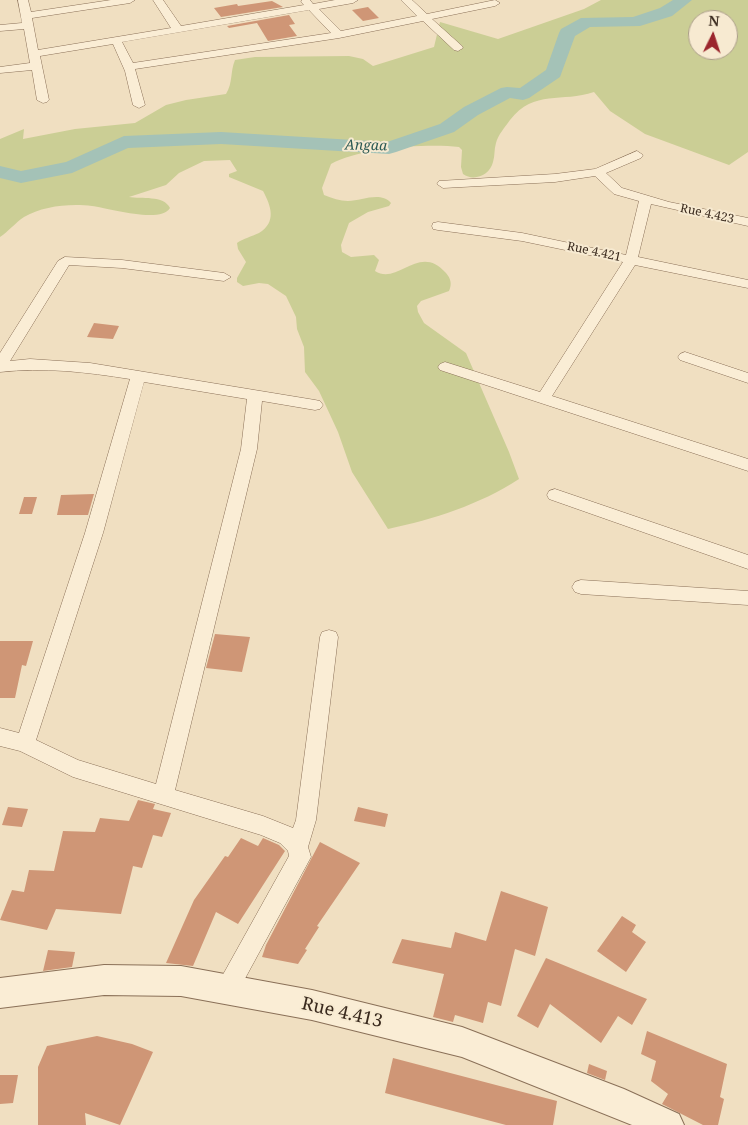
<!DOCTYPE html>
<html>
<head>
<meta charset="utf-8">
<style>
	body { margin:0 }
	#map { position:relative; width:748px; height:1125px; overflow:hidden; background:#f0dfc1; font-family:"Noto Serif",serif }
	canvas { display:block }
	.north { position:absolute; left:688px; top:10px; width:50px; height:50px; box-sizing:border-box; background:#f7ead1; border:1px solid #ab9d89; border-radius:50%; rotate:4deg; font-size:14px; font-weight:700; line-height:20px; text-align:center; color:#39291d }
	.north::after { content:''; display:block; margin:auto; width:18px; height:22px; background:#9b262d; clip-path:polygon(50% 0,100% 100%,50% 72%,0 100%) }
</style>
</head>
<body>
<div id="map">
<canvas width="748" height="1125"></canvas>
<div class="north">N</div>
</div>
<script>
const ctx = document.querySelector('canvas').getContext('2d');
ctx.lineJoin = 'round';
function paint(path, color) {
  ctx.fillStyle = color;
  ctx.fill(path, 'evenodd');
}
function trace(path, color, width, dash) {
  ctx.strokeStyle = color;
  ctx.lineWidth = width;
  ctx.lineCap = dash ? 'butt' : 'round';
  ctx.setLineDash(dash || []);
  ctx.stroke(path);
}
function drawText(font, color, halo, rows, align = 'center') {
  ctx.font = font + ' "Noto Serif",serif';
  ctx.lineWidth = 4;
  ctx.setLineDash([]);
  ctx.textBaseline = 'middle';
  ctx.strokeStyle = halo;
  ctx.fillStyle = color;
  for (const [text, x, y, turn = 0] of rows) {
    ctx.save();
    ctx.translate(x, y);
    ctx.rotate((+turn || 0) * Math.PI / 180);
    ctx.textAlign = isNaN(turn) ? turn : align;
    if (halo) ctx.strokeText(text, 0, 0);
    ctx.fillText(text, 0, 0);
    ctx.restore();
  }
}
const green = new Path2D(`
	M 601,0 L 748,0 L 748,152 L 729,165 L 645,134 L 610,111 L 594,92 C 562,103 534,89 510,120 C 505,127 498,135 496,143 C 494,149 495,156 493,162 C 490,175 474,182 463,174 L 461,167 L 462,150 L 459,147 C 428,143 358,148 331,164 L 322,188 L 324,195 C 332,198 340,201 348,201 C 362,201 380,191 391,203 L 389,206 L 368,212 L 349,223 L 341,245 L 342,252 L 351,257 L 374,255 L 379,260 L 375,271 C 398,286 419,242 446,273 C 451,279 452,284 449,291 L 421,301 L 417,306 L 418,312 L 424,323 L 466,353 L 509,452 L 519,479 C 479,505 434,519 388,529 L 352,472 L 338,432 L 319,391 L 305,372 L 304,347 L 297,329 L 296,317 L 286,296 L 268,284 L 259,283 L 243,286 L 237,282 L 237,278 L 246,262 L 238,249 L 237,243 C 244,238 251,237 259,233 C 277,222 271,206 263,191 L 229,177 L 229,174 L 237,171 L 230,160 L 204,161 L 179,173 L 166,185 L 129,197 C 141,199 164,195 170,208 C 161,224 108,208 92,206 C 71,203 42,206 24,217 C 15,223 9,231 0,237 L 0,139 L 24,129 L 23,139 L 75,129 L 135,123 L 166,105 L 186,100 L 226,94 C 233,83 230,72 235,60 L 255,57 L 349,56 L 363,59 L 373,66 L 434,47 L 440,22 L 498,39 L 584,9 ZM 698,20 L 728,20 L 728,50 L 698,50 Z`);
const river = new Path2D(`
	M 673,0 L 692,0 L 672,16 L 640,26 L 590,27 L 575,36 L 560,77 L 529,98 L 523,100 L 510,98 L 478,115 L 454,132 L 396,152 L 389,154 L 221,144 L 128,148 L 72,173 L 21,183 L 0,178 L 0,166 L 21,171 L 66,162 L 124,136 L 221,132 L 387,142 L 440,124 L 464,107 L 501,88 L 507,87 L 520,88 L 546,70 L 559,33 L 561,29 L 581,18 L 633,17 L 660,8 Z`);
const building = new Path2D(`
	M 272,1 L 283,7 L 221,17 L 214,8 L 237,4 L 238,6 Z
	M 368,7 L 379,18 L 363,21 L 352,10 Z
	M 289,15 L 295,24 L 289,25 L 297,36 L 268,41 L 257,23 L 229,28 L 227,26 Z
	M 94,323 L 119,326 L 113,339 L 87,337 Z
	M 94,494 L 88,515 L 57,515 L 61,495 Z
	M 24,497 L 37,497 L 32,514 L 19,514 Z
	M 215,634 L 250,637 L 242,672 L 206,668 Z
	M 0,641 L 33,641 L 26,666 L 22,665 L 15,698 L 0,698 Z
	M 138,800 L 155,804 L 153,809 L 171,813 L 162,837 L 153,835 L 142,868 L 133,866 L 121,914 L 56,909 L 47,930 L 0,920 L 12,890 L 24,892 L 29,870 L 54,871 L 63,831 L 95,832 L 100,818 L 129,821 Z
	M 8,807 L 28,809 L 22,827 L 2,825 Z
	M 358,807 L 388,814 L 385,827 L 354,821 Z
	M 241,838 L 258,846 L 263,838 L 279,845 L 285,851 L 238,924 L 216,912 L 193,966 L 166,963 L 194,900 L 225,856 L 228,857 Z
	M 320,842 L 360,863 L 317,926 L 319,927 L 305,949 L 307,950 L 298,964 L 262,957 L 266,945 Z
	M 501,891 L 548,907 L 535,956 L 515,949 L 501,1006 L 488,1002 L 483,1023 L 455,1015 L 453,1022 L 433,1017 L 444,974 L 392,963 L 402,939 L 451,948 L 455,932 L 486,941 Z
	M 622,916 L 636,925 L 632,932 L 646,942 L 626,972 L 597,951 Z
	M 48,950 L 75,952 L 72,967 L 43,971 Z
	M 546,958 L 647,999 L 632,1025 L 618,1016 L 601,1043 L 550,1004 L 538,1028 L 517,1016 Z
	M 647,1031 L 727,1064 L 720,1097 L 724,1099 L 718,1125 L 703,1125 L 662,1104 L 668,1094 L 651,1081 L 656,1061 L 641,1054 Z
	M 97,1036 L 132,1044 L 153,1052 L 120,1125 L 85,1113 L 86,1125 L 38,1125 L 38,1067 L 47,1046 Z
	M 393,1058 L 557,1101 L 553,1125 L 506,1125 L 385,1093 Z
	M 589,1064 L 607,1071 L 605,1080 L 587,1073 Z
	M 0,1075 L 18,1075 L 13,1103 L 0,1104 Z`);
const minor = new Path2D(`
	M 18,0 L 28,0 L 31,12 L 111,0 L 135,0 L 130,3 L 32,18 L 38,50 L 171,28 L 153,0 L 163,0 L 181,26 L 304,5 L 301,2 L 302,0 L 310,0 L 313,4 L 335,0 L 358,0 L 353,3 L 319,9 L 341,31 L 417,16 L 401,0 L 412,0 L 427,14 L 495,0 L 500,3 L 495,6 L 432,19 L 462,46 L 463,48 L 458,51 L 454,50 L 423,21 L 339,38 L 135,69 L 145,105 L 139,108 L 133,105 L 125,71 L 113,44 L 40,56 L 49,100 L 47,102 L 43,103 L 37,100 L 32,70 L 0,73 L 0,67 L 30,63 L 24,29 L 0,31 L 0,25 L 22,23 ZM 309,10 L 331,33 L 133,63 L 122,42 Z
	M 637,151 L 643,155 L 641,158 L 606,173 L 622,188 L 669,202 L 748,218 L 748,226 L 651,204 L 638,257 L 748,280 L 748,288 L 635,265 L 552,396 L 748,459 L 748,471 L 440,370 L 438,367 L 440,364 L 445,362 L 540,392 L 623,262 L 522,241 L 438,230 L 433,229 L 432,226 L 433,223 L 438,222 L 522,233 L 626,255 L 639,201 L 614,194 L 595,176 L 555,182 L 443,188 L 437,184 L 439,181 L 555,174 L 595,169 Z
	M 65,257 L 122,260 L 224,273 L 231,277 L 224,281 L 122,268 L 69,265 L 10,361 L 30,359 L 90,363 L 315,400 L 320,401 L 323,405 L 320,409 L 315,410 L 262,401 L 257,449 L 175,790 L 263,816 L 293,828 L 296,820 L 320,637 L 322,632 L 329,630 L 336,632 L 338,637 L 316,820 L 308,847 L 311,857 L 235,997 L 227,1001 L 219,997 L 215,989 L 289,856 L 288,851 L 280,843 L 261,835 L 73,777 L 20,751 L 0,746 L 0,728 L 19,733 L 85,533 L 130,379 C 86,372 44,367 0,372 L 0,353 L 58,261 ZM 144,382 L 247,399 L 241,449 L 156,784 L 78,760 L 36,740 L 103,533 Z
	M 685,352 L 748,373 L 748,383 L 680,360 L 678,357 L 680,354 Z
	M 555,489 L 748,555 L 748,569 L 549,499 L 547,495 L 549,491 Z
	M 581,580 L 748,591 L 748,605 L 581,594 L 575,592 L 572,587 L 575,582 Z`);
const tertiary = new Path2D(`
	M 104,965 L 181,966 L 312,990 L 462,1027 L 624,1089 L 679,1114 L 684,1125 L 632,1125 L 462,1057 L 312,1020 L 181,996 L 104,995 L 0,1008 L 0,978 Z`);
const farStreetnames = [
	["Rue 4.423",707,214,12],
	["Rue 4.421",594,252,12]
];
const farWaternames = [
	["Angaa",366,146,1]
];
const nearStreetnames = [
	["Rue 4.413",342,1013,13]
];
paint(green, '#cbce95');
paint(river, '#a4c2b7');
paint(building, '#cf9676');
trace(minor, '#8a7058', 1);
trace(tertiary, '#8a7058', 2);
paint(minor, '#faedd5');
paint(tertiary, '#faedd5');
drawText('12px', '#39291d', '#f7ead1', farStreetnames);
drawText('italic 14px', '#2c5954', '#f7ead1', farWaternames);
drawText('18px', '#39291d', '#f7ead1', nearStreetnames);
</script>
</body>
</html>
